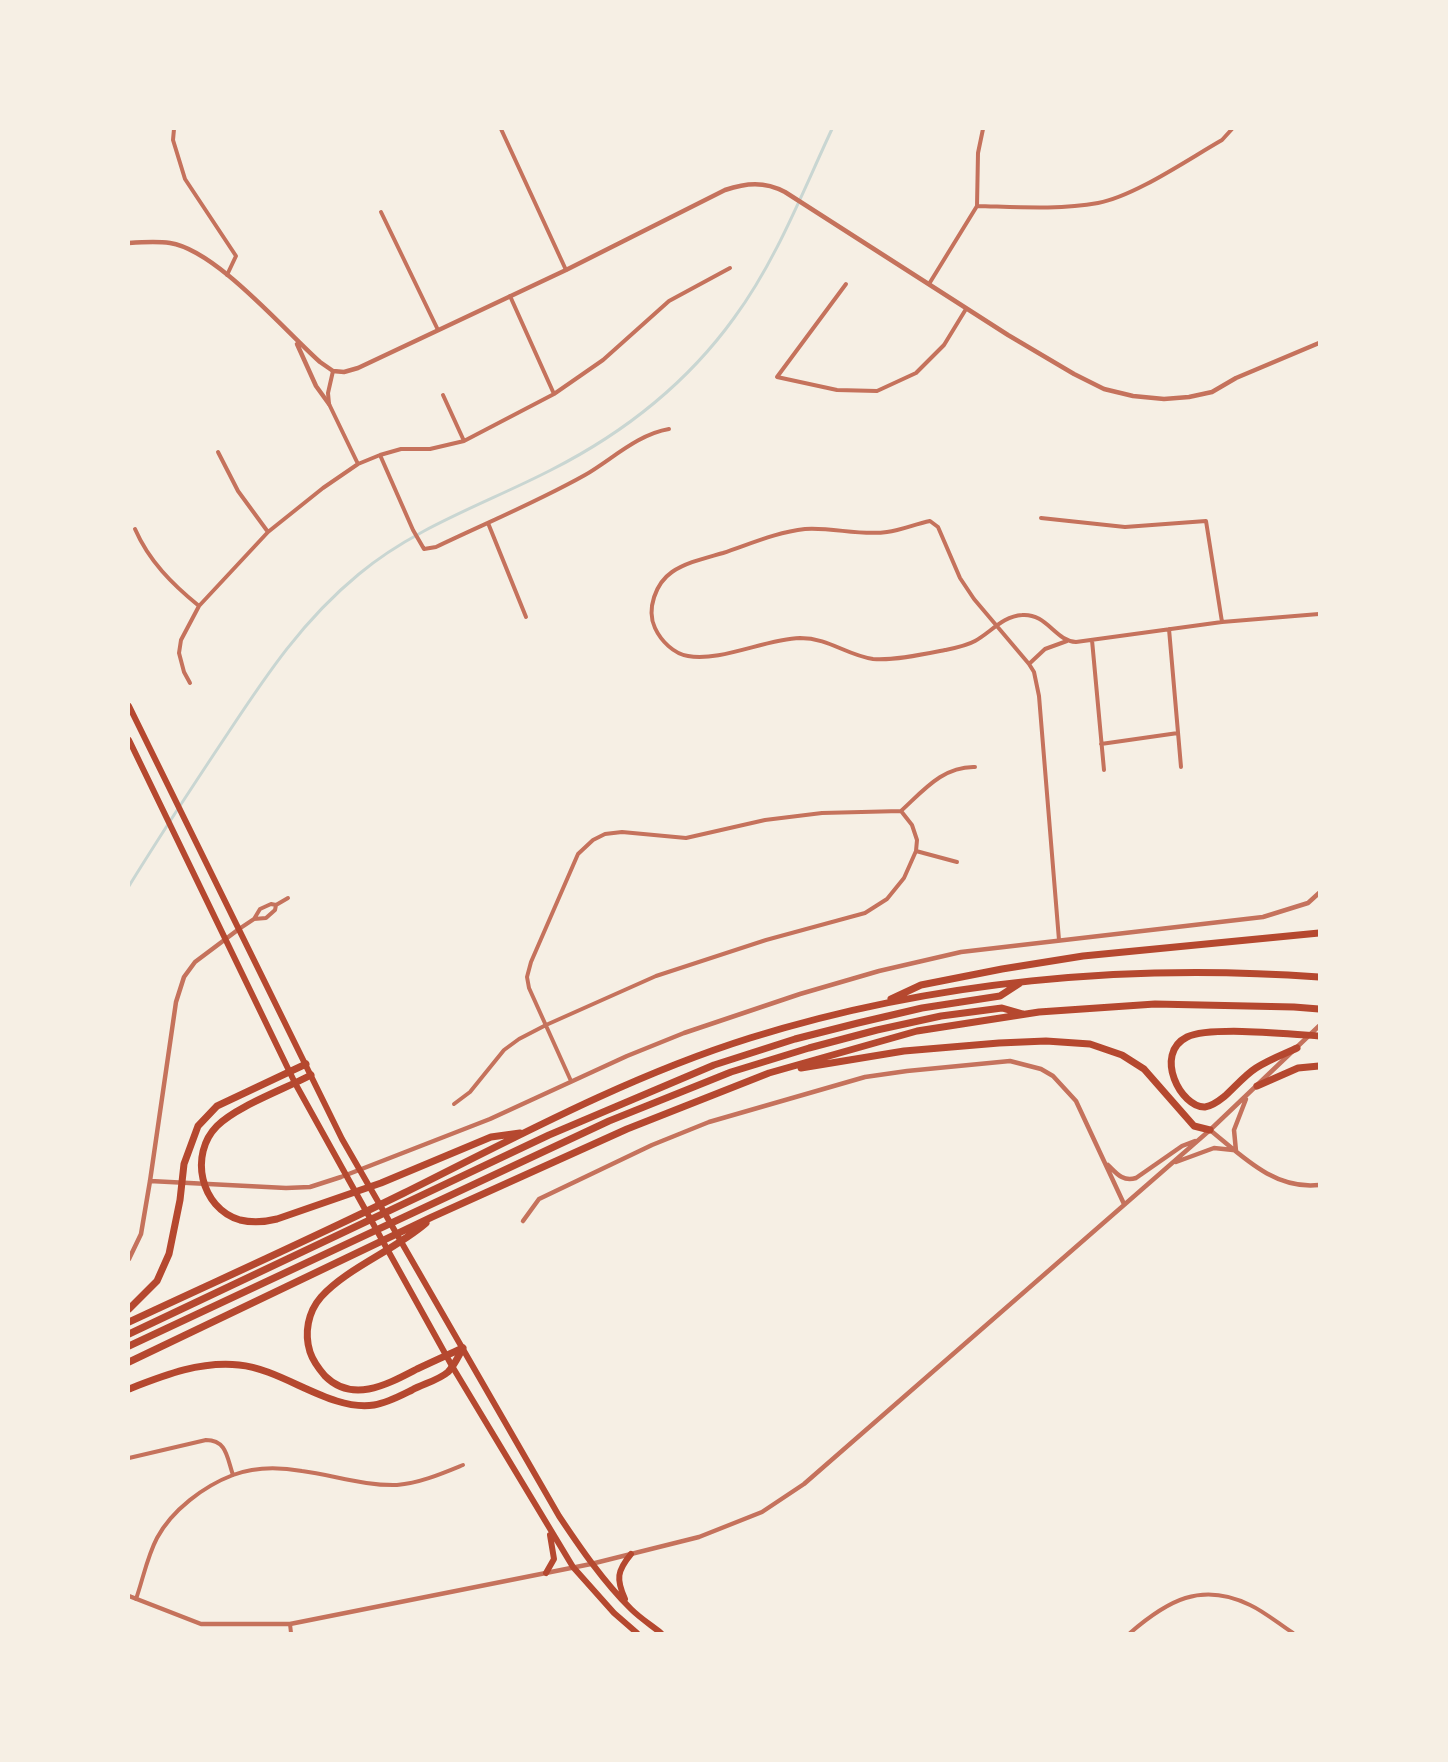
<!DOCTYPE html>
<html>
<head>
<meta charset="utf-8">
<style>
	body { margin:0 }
	#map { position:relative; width:1448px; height:1762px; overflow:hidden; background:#f6efe4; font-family:Ubuntu,sans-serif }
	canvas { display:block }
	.frame { position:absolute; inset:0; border:130px solid #f6efe4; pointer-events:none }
</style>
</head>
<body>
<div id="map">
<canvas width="1448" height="1762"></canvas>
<div class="frame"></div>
</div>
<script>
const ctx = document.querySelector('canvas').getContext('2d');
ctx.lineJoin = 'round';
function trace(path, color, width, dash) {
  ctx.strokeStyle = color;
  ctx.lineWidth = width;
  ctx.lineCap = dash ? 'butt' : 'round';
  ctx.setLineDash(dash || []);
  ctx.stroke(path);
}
const stream = new Path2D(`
	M 129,886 C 161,834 194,784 228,733 C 267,674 303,620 359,574 C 415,527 487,503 551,470 C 622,434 687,383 734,318 C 776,261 802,193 832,129`);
const minor = new Path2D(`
	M 174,129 L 173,140 L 185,179 L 236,256 L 227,275
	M 501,129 L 566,270
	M 977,206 C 1017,207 1059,210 1098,203 C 1135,196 1187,160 1222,140 L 1232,129
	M 381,212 L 438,330
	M 846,284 L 777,377 L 837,390 L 877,391 L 916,373 L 944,345 L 966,309
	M 929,284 L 977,206 L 978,153 L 983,129
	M 510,296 L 554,394
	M 333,371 L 328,393 L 329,404 L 358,464
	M 443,395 L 464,441
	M 218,452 L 238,491 L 268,532
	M 380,455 L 413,530 L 424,549 L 436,547 C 486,523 537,502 585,475 C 611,460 638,434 669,429
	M 1041,518 L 1125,527 L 1206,521 L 1222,622
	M 488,523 L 526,617
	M 135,529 C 149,561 172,584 199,606
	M 1169,629 L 1181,767
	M 1092,640 L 1104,770
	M 1029,664 L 1045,649 L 1067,641
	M 190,683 L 184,672 L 179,653 L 181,640 L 199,606 L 268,532 L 323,488 L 358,464 L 380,455 L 401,449 L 430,449 L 464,441 L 554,394 L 603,360 L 669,301 L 730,268
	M 1101,744 L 1178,733
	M 916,851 L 957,862
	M 254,919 L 266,918 L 275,910 L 276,905
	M 239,929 L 254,919 L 260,909 L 271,904 L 276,905 L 288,898
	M 1059,940 L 1039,696 L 1034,672 L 1029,664 L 974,599 L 960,578 L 938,527 L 930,521 C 915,524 902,530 887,532 C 860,536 832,527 805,529 C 777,532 750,544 723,553 C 706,558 687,562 672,572 C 656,583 646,609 655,628 C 661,641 674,654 688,656 C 720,662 766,639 800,638 C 829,638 846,655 873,659 C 893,661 925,654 945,650 C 955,648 966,646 975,641 C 990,633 1003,616 1022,615 C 1047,613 1055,641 1076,642 L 1222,622 L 1319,614
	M 571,1081 L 529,988 L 527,977 L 531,962 L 578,854 L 593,840 L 605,834 L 622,832 L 686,838 L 765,820 L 822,813 L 901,811 C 923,791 943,766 975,767
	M 454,1104 L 470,1092 L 504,1050 L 519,1039 L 546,1025 L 656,976 L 766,940 L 865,913 L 887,899 L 904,878 L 916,851 L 917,840 L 912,825 L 901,811
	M 129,1458 L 206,1440 C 227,1440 227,1458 233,1475
	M 136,1599 C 143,1579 147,1557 157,1538 C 172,1510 204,1486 233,1475 C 254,1467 280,1467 302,1471 C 333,1475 365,1486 397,1485 C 420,1483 441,1474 463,1465
	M 290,1624 L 291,1633
	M 1130,1633 C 1167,1601 1201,1581 1250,1605 C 1265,1612 1279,1624 1293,1633`);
const tertiary = new Path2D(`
	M 129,243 C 142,242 157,241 170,243 C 216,250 284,330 320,362 L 333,371 L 344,372 L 358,368 L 566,270 L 725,190 C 746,183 764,181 785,192 L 1008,335 L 1074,374 L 1104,389 L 1133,396 L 1164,399 L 1189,397 L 1212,392 L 1236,378 L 1319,343
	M 297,344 L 316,386 L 329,404
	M 1210,1130 C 1242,1156 1274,1190 1319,1185
	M 1236,1151 L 1234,1130 L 1246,1099
	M 1176,1162 L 1214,1148 L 1233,1150
	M 1108,1165 C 1117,1174 1123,1182 1136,1178 L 1182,1146 L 1195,1141
	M 150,1181 L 286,1188 L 310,1187 L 341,1177 L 490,1119 L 627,1056 L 684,1033 L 800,994 L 879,971 L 961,952 L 1263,917 L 1308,903 L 1319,893
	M 523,1221 L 539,1199 L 652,1145 L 709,1122 L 865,1077 L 907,1071 L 1010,1061 L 1041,1069 L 1053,1076 L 1076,1101 L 1124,1204
	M 129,1259 L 141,1234 L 150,1181 L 176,1002 L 184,977 L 195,962 L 239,929
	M 129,1596 L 201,1624 L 290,1624 L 591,1564 L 699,1537 L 762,1512 L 804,1484 L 1210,1130 L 1319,1026`);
const primary = new Path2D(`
	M 129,706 L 342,1139 L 559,1516 C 581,1549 603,1581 631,1609 C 640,1618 651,1625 661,1633
	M 129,740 L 295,1083 L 452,1366 L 573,1567 L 614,1613 L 637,1633
	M 546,1573 L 554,1559 L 550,1535
	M 625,1599 C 616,1579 617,1571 631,1554`);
const motorway = new Path2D(`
	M 891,999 L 921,985 L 1002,969 L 1083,956 L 1319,933
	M 1297,1048 C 1284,1054 1268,1060 1256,1068 C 1245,1075 1235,1087 1225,1096 C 1220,1100 1213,1106 1205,1107 C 1181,1108 1153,1054 1187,1037 C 1210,1026 1291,1034 1319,1036
	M 801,1068 L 904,1051 L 999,1043 L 1046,1041 L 1090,1044 L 1122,1055 L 1144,1069 L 1194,1126 L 1210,1130
	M 311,1075 C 285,1089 237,1106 217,1126 C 189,1154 200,1208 240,1220 C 253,1223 265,1222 277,1219 L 381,1183 L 491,1137 L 520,1133
	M 1257,1086 L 1298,1068 L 1319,1066
	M 426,1223 C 395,1250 347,1268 321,1297 C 308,1312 304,1333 310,1352 C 313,1361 319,1369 325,1376 C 353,1404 388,1384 417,1369 C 432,1362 447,1355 463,1348
	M 129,1309 L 157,1281 L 169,1254 L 180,1200 L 184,1164 L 198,1126 L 217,1106 L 306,1064
	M 129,1322 C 221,1279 313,1238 404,1193 C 516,1137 629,1076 750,1038 C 933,981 1128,963 1319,977
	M 129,1334 L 549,1135 L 714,1065 L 795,1039 L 858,1023 L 922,1008 L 1000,996 L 1020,983
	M 129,1346 L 609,1121 L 731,1072 L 809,1048 L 877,1030 L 941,1016 L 1002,1008 L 1023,1014
	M 129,1362 L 432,1217 L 627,1129 L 769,1073 L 917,1031 L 1039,1012 L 1155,1004 L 1294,1007 L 1319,1009
	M 129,1389 C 165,1375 200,1361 239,1365 C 283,1369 331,1412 374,1405 C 387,1403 400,1396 412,1390 C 423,1384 439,1380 448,1372 C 454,1366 459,1355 463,1348`);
trace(stream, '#c9d6d2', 3);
trace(minor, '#c5725c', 4);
trace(tertiary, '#c5725c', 4.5);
trace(primary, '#b5482f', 6);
trace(motorway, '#b5482f', 7);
</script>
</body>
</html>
